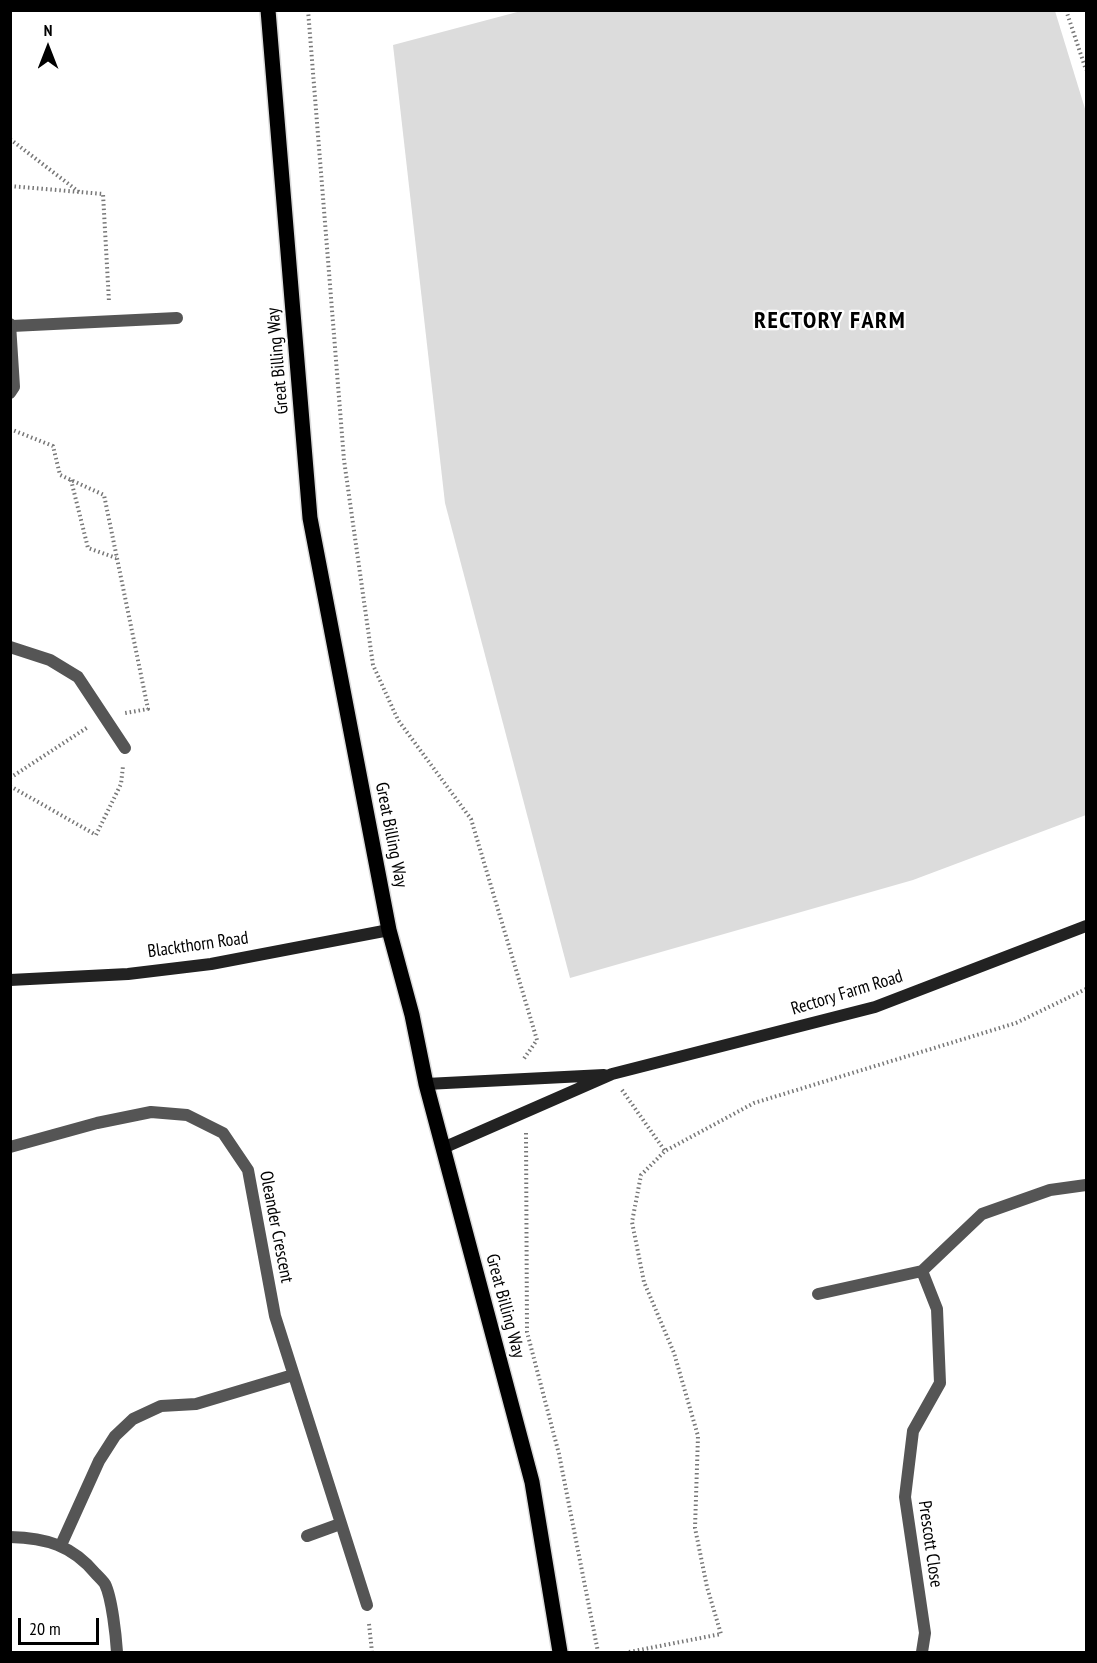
<!DOCTYPE html>
<html>
<head>
<meta charset="utf-8">
<style>
	body { margin:0 }
	#map { position:relative; width:1097px; height:1663px; overflow:hidden; background:#fff; font-family:"PT Sans Narrow",sans-serif }
	canvas { display:block }
	.frame { position:absolute; inset:0; border:12px solid #000; pointer-events:none }
	.north { position:absolute; left:18px; top:18px; width:60px; height:60px; -webkit-text-stroke:4px #fff; paint-order:stroke; rotate:0deg; font-size:16px; font-weight:700; line-height:24px; text-align:center; color:#000 }
	.north::after { content:''; display:block; margin:auto; width:21px; height:27px; background:#000; clip-path:polygon(50% 0,100% 100%,50% 72%,0 100%) }
	.scale { position:absolute; left:18px; top:1618px; width:81px; height:27px; box-sizing:border-box; border:3px solid #000; border-top:0; padding-left:8px; font-size:18px; line-height:21px; white-space:nowrap; color:#000; -webkit-text-stroke:4px #fff; paint-order:stroke }
</style>
</head>
<body>
<div id="map">
<canvas width="1097" height="1663"></canvas>
<div class="frame"></div>
<div class="north">N</div>
<div class="scale">20 m</div>
</div>
<script>
const ctx = document.querySelector('canvas').getContext('2d');
ctx.lineJoin = 'round';
function paint(path, color) {
  ctx.fillStyle = color;
  ctx.fill(path, 'evenodd');
}
function trace(path, color, width, dash) {
  ctx.strokeStyle = color;
  ctx.lineWidth = width;
  ctx.lineCap = dash ? 'butt' : 'round';
  ctx.setLineDash(dash || []);
  ctx.stroke(path);
}
function drawText(font, color, halo, rows, align = 'center') {
  ctx.font = font + ' "PT Sans Narrow",sans-serif';
  ctx.lineWidth = 4.5;
  ctx.setLineDash([]);
  ctx.textBaseline = 'middle';
  ctx.strokeStyle = halo;
  ctx.fillStyle = color;
  for (const [text, x, y, turn = 0] of rows) {
    ctx.save();
    ctx.translate(x, y);
    ctx.rotate((+turn || 0) * Math.PI / 180);
    ctx.textAlign = isNaN(turn) ? turn : align;
    if (halo) ctx.strokeText(text, 0, 0);
    ctx.fillText(text, 0, 0);
    ctx.restore();
  }
}
const green = new Path2D(`
	M 521,11 L 1055,11 L 1086,112 L 1086,815 L 913,880 L 570,978 L 445,503 L 393,45 Z`);
const path = new Path2D(`
	M 308,10 L 344,460 L 373,665 L 398,720 L 471,819 L 537,1040 L 523,1060
	M 1066,10 L 1086,70
	M 10,139 L 79,192
	M 10,186 L 103,194 L 109,302
	M 10,429 L 53,446 L 60,475 L 104,495 L 148,709 L 125,713
	M 71,480 L 88,548 L 116,558
	M 10,778 L 88,727
	M 10,786 L 96,835 L 121,784 L 123,766
	M 622,1090 L 665,1151
	M 526,1133 L 527,1332 L 559,1454 L 598,1652
	M 369,1624 L 372,1652
	M 629,1652 L 721,1634 L 707,1587 L 695,1528 L 698,1436 L 674,1353 L 644,1282 L 632,1222 L 641,1175 L 665,1151 L 754,1103 L 1016,1023 L 1086,989`);
const lane = new Path2D(`
	M 12,326 L 177,318`);
const street = new Path2D(`
	M 10,324 L 14,387 L 10,393
	M 10,647 L 50,660 L 78,677 L 125,748
	M 10,1147 L 97,1123 L 151,1112 L 187,1115 L 223,1133 L 248,1170 L 275,1316 L 367,1605
	M 818,1294 L 922,1271 L 982,1214 L 1050,1190 L 1086,1185
	M 307,1536 L 340,1524
	M 10,1537 C 46,1538 72,1545 96,1574 C 99,1577 103,1581 105,1584 C 112,1598 116,1637 117,1652
	M 61,1545 L 99,1461 L 115,1436 L 133,1419 L 161,1406 L 196,1404 L 293,1375
	M 922,1652 L 925,1633 L 905,1497 L 913,1431 L 940,1383 L 937,1309 L 922,1271`);
const secondary = new Path2D(`
	M 10,980 L 128,974 L 211,964 L 389,930
	M 426,1084 L 604,1075
	M 443,1148 L 612,1074 L 875,1007 L 1086,926`);
const primary = new Path2D(`
	M 268,10 L 310,518 L 389,930 L 412,1015 L 426,1084 L 532,1482 L 560,1652`);
const streetNames = [
	["Great Billing Way",278,361,-95],
	["Great Billing Way",391,835,79],
	["Blackthorn Road",198,945,-8],
	["Rectory Farm Road",847,993,-17],
	["Oleander Crescent",276,1227,79],
	["Great Billing Way",505,1306,75],
	["Prescott Close",930,1544,82]
];
const districtNames = [
	["RECTORY FARM",830,321]
];
paint(green, '#dcdcdc');
trace(primary, '#dbdbdb', 18);
trace(path, '#777', 4, [1.5, 3]);
trace(lane, '#555', 12);
trace(street, '#555', 12);
trace(secondary, '#222', 12);
trace(primary, '#000', 15);
drawText('18px', '#000', '#fff', streetNames);
ctx.letterSpacing = '1.5px';
drawText('bold 24px', '#000', '#fff', districtNames);
ctx.letterSpacing = '0px';
</script>
</body>
</html>
